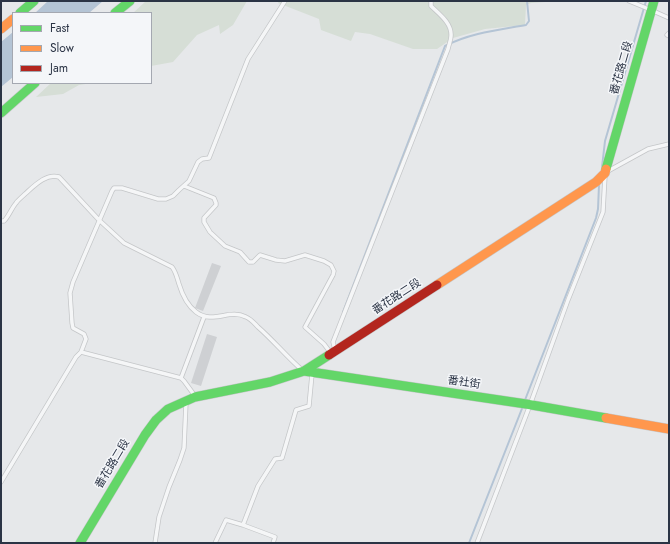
<!DOCTYPE html>
<html>
<head>
<meta charset="utf-8">
<style>
	body { margin:0 }
	#map { position:relative; width:670px; height:544px; overflow:hidden; background:#e6e8ea; font-family:Jost,sans-serif }
	canvas { display:block }
	.frame { position:absolute; inset:0; border:2px solid #2b3445; pointer-events:none }
	.legend { position:absolute; left:12px; top:12px; width:140px; height:72px; box-sizing:border-box; background:#f4f6f9; border:1px solid #a4a8b1; margin:0; padding:5px 7px; list-style:none; font-size:12px; color:#2b3445 }
	.legend li { display:flex; align-items:center; gap:8px; height:20px }
	.legend b { width:20px; border:1px solid #a4a8b1 }
</style>
</head>
<body>
<div id="map">
<canvas width="670" height="544"></canvas>
<div class="frame"></div>
<ul class="legend">
<li><b style="height:5px;background:#63d668"></b>Fast</li>
<li><b style="height:5px;background:#ff974d"></b>Slow</li>
<li><b style="height:5px;background:#b3261e"></b>Jam</li>
</ul>
</div>
<script>
const ctx = document.querySelector('canvas').getContext('2d');
ctx.lineJoin = 'round';
function paint(path, color) {
  ctx.fillStyle = color;
  ctx.fill(path, 'evenodd');
}
function trace(path, color, width, dash) {
  ctx.strokeStyle = color;
  ctx.lineWidth = width;
  ctx.lineCap = dash ? 'butt' : 'round';
  ctx.setLineDash(dash || []);
  ctx.stroke(path);
}
function drawText(font, color, halo, rows, align = 'center') {
  ctx.font = font + ' Jost,"Noto Sans TC",sans-serif';
  ctx.lineWidth = 3;
  ctx.setLineDash([]);
  ctx.textBaseline = 'middle';
  ctx.strokeStyle = halo;
  ctx.fillStyle = color;
  for (const [text, x, y, turn = 0] of rows) {
    ctx.save();
    ctx.translate(x, y);
    ctx.rotate((+turn || 0) * Math.PI / 180);
    ctx.textAlign = isNaN(turn) ? turn : align;
    if (halo) ctx.strokeText(text, 0, 0);
    ctx.fillText(text, 0, 0);
    ctx.restore();
  }
}
const green = new Path2D(`
	M 146,1 L 247,1 L 233,25 L 220,34 L 219,25 L 197,35 L 173,62 L 151,66 L 151,13 L 133,13 Z
	M 279,1 L 559,1 L 531,3 L 526,5 L 525,25 L 485,29 L 453,38 L 437,49 L 413,49 L 370,34 L 355,32 L 351,41 L 321,30 L 319,19 L 278,3 Z
	M 51,83 L 92,83 L 79,85 L 63,94 L 36,97 Z`);
const water = new Path2D(`
	M 48,1 L 103,1 L 89,13 L 35,13 Z
	M 13,32 L 13,77 L 1,87 L 1,42 Z`);
const stream = new Path2D(`
	M 602,167 L 605,141 L 646,1
	M 343,312 L 445,46 C 470,33 498,30 526,25 L 529,21 L 527,1
	M 525,400 L 596,218 L 598,209 L 599,185
	M 469,543 L 523,406`);
const building = new Path2D(`
	M 212,263 L 221,266 L 203,311 L 195,308 Z
	M 207,334 L 217,337 L 201,386 L 191,383 Z`);
const lane = new Path2D(`
	M 629,1 L 651,10 L 669,18
	M 669,33 L 667,35 L 669,36
	M 608,171 L 648,149 L 669,144
	M 184,186 L 214,198 L 216,203 L 216,205 L 204,218 L 204,222 L 210,232 L 225,246 L 240,252 L 249,262 L 253,262 L 260,255 L 276,260 L 285,261 L 305,255 L 324,261 L 331,265 L 334,271 L 333,275 L 305,327 L 306,328 L 324,344 L 330,352
	M 1,221 L 4,221 C 9,216 11,209 16,203 C 18,200 22,197 25,194 C 34,186 46,173 59,177 L 99,220 L 124,243 L 172,267 C 176,272 177,278 179,284 C 182,294 187,305 196,312 C 213,325 229,308 246,317 C 251,319 254,323 258,327 C 273,340 286,356 302,370
	M 335,350 L 333,342 L 448,49 C 449,44 451,40 451,36 C 452,23 439,14 431,6 L 431,1
	M 81,352 L 86,339 L 84,334 L 73,328 L 72,323 L 70,293 L 73,282 L 112,191 L 114,188 L 122,188 L 158,199 L 166,199 L 173,196 L 179,190 L 189,181 L 198,162 L 202,159 L 209,158 L 248,59 L 285,1
	M 181,378 L 204,317
	M 1,482 L 76,357 L 81,352 L 181,378 L 184,381 L 195,396
	M 155,543 L 159,517 L 169,487 L 180,460 L 184,448 L 186,403
	M 215,543 L 226,520 L 243,525
	M 273,543 L 275,537 L 243,525 L 258,486 L 275,459 L 282,458 L 296,410 L 309,406 L 312,374
	M 477,543 L 530,405 L 568,300 L 603,212 L 605,176`);
const fast = new Path2D(`
	M 20,13 L 34,1
	M 115,13 L 130,1
	M 1,113 L 35,83
	M 606,169 L 654,1
	M 304,371 L 526,404 L 606,418
	M 80,543 L 145,435 L 156,420 L 168,409 L 195,397 L 270,382 L 304,371 L 329,355`);
const slow = new Path2D(`
	M 1,29 L 13,19
	M 437,285 L 596,182 L 605,173 L 606,169
	M 606,418 L 669,429`);
const jam = new Path2D(`
	M 329,355 L 437,285`);
const streetNames = [
	["番花路二段",622,68,-74],
	["番花路二段",397,297,-33],
	["番社街",464,383,8],
	["番花路二段",113,464,-59]
];
paint(green, '#d6ded6');
paint(water, '#b4c4d5');
trace(stream, '#b4c4d5', 2);
paint(building, '#ced0d3');
trace(lane, '#c4c6c8', 5);
trace(fast, '#c4c6c8', 10);
trace(slow, '#c4c6c8', 10);
trace(jam, '#c4c6c8', 10);
trace(lane, '#f5f6f7', 3.5);
trace(fast, '#63d668', 9);
trace(slow, '#ff974d', 9);
trace(jam, '#b3261e', 9);
drawText('11px', '#2b3445', '#f4f6f9', streetNames);
</script>
</body>
</html>
